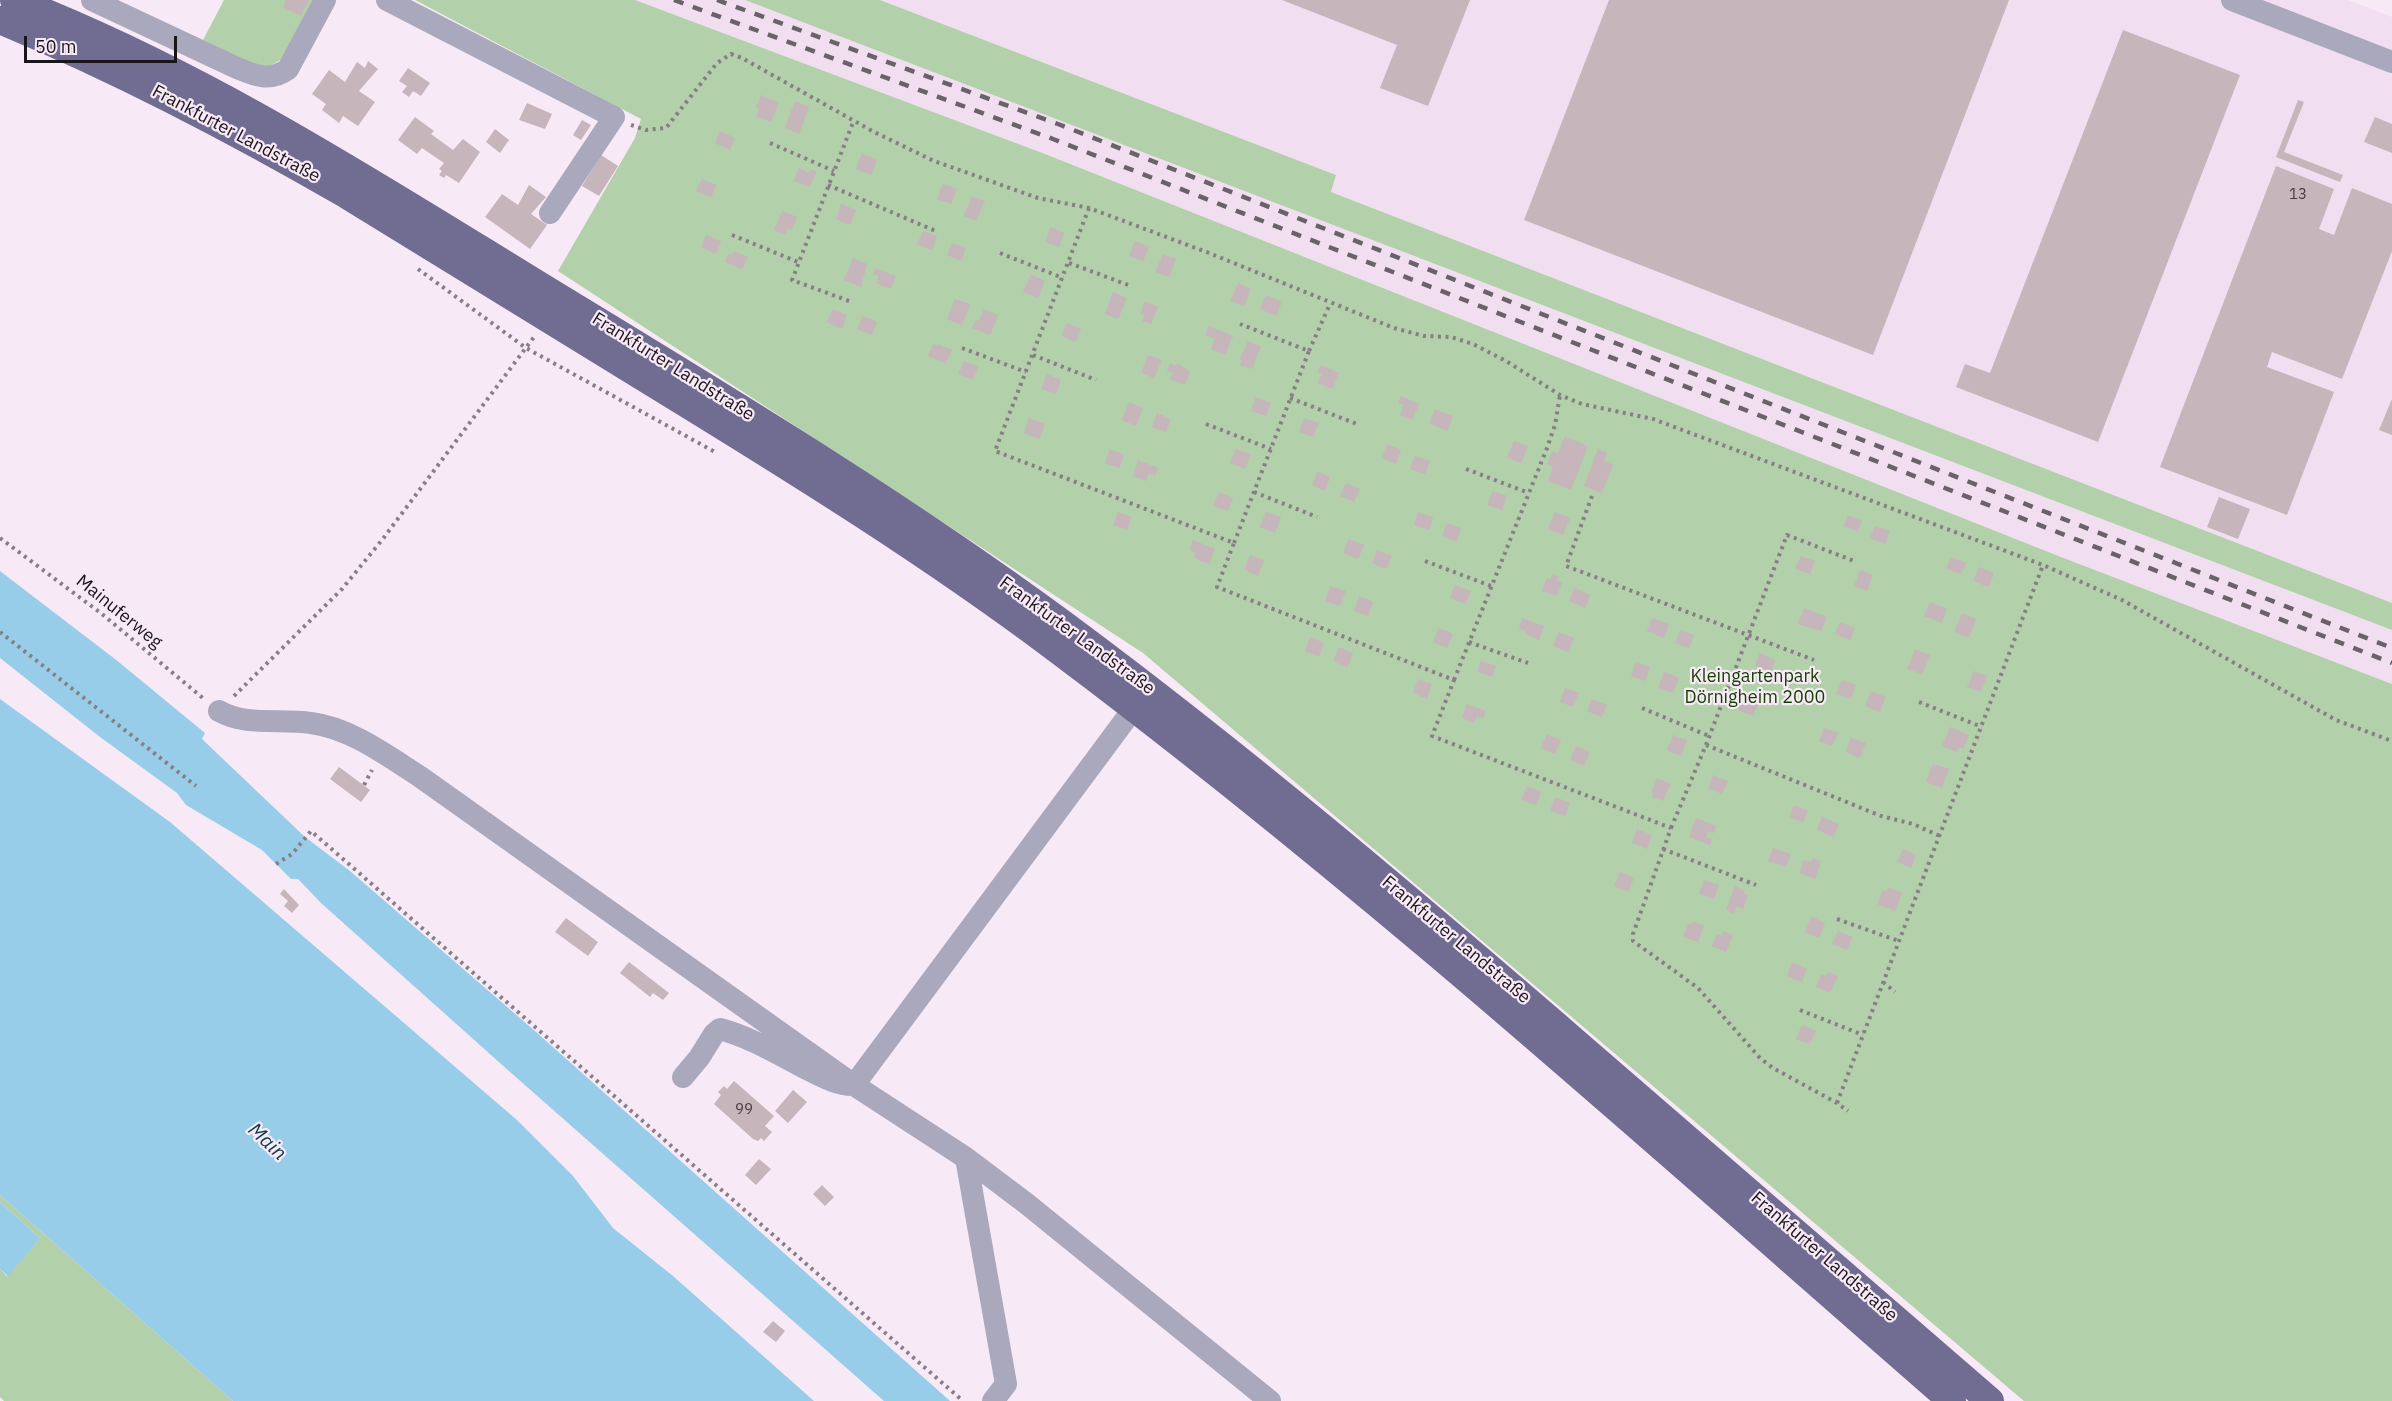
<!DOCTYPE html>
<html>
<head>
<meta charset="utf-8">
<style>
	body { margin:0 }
	#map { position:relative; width:2392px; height:1401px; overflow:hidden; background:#f7eaf6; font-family:"IBM Plex Sans",sans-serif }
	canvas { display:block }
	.scale { position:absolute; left:24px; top:36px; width:153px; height:27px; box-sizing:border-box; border:3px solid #1a1519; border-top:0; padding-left:8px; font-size:18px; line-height:21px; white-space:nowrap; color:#1a1519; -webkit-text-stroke:4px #f7eaf6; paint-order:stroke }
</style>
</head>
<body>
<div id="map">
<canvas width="2392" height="1401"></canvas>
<div class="scale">50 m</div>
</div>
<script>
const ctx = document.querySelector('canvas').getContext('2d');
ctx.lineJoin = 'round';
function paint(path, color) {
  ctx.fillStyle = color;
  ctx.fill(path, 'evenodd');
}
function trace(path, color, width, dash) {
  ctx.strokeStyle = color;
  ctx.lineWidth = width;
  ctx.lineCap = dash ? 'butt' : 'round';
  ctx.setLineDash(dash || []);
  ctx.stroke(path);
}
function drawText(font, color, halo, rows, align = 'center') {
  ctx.font = font + ' "IBM Plex Sans",sans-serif';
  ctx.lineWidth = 4.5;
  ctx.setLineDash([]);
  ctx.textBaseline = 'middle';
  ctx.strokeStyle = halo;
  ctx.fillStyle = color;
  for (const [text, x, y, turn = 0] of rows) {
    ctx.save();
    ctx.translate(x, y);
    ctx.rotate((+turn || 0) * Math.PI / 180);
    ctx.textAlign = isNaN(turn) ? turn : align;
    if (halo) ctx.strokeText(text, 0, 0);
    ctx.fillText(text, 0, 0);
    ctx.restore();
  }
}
const built = new Path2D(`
	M 635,0 L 745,0 L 2392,630 L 2392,684 L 2061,557 L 1045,154 Z
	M 880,0 L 2348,0 L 2392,17 L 2392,603 L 1331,192 L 1336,175 Z`);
const green = new Path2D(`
	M 224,0 L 318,0 L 287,56 L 263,70 L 203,40 Z
	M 415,0 L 635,0 L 1045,154 L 2061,557 L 2392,684 L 2392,1401 L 2024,1401 L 1143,653 L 558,271 L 635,138 L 641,119 Z
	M 745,0 L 880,0 L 1336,175 L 1331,192 L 2392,603 L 2392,630 Z
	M 0,1195 L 233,1401 L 4,1401 L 0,1397 L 0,1269 L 7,1276 L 40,1238 L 0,1202 Z`);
const water = new Path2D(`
	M 0,571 L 115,659 L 205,733 L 202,739 L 305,837 L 350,871 L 536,1032 L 950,1401 L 884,1401 L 510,1072 L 321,903 L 298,879 L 291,879 L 262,850 L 186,805 L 177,793 L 100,737 L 0,658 Z
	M 0,699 L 170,822 L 517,1120 L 573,1176 L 613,1228 L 673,1276 L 814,1401 L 233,1401 L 0,1195 Z
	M 0,1202 L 40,1238 L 8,1276 L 0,1269 Z`);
const building = new Path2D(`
	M 286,0 L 309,0 L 301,16 L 283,7 Z
	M 1282,0 L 1470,0 L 1428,106 L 1380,88 L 1397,45 Z
	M 1609,0 L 2009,0 L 1873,355 L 1524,220 Z
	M 2123,30 L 2240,75 L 2098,442 L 1956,387 L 1965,364 L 1990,373 Z
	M 368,61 L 378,69 L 359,91 L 375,102 L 358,126 L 343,116 L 339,123 L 322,110 L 326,104 L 312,94 L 329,70 L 345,82 L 357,62 L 365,68 Z
	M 408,68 L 430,83 L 421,96 L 413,91 L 409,97 L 402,92 L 407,86 L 399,81 Z
	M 761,95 L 779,103 L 771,122 L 756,116 L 759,109 L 756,107 Z
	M 2298,100 L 2304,102 L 2284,152 L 2343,175 L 2340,182 L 2276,157 Z
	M 795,101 L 809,107 L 799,134 L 785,128 Z
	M 527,103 L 552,114 L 545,129 L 519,120 Z
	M 415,117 L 434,131 L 431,134 L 453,150 L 463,139 L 480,152 L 459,183 L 446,175 L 444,178 L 439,175 L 442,171 L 439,169 L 444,163 L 422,148 L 417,154 L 398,140 Z
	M 2375,117 L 2392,124 L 2392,153 L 2364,142 Z
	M 582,120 L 591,125 L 581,140 L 573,135 Z
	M 495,129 L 509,140 L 500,153 L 486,142 Z
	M 720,131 L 735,138 L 730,150 L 715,143 Z
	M 862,153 L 877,160 L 871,175 L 856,169 Z
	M 601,155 L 618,166 L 599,196 L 582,186 Z
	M 2276,166 L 2334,189 L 2319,229 L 2334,235 L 2352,188 L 2392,204 L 2392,251 L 2342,379 L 2272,352 L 2267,367 L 2334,392 L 2287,515 L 2160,467 Z
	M 799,168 L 809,173 L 810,169 L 817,172 L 809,187 L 794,181 Z
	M 702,179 L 716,185 L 711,197 L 696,191 Z
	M 943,184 L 957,189 L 951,204 L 937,199 Z
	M 529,185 L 546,197 L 531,214 L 547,225 L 530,249 L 485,217 L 502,194 L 518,205 Z
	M 972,196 L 985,201 L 976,221 L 964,216 Z
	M 841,204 L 856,210 L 850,225 L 836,219 Z
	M 782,211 L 797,217 L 792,230 L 788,228 L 785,235 L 774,230 Z
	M 1051,227 L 1064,233 L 1059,247 L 1045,242 Z
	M 923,231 L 937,236 L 932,250 L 917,244 Z
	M 706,235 L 721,241 L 716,254 L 701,247 Z
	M 1135,241 L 1149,246 L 1143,261 L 1129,256 Z
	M 952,243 L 966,248 L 961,261 L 947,255 Z
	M 734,251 L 748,257 L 742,269 L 725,262 L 728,254 L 732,255 Z
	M 1163,254 L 1176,259 L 1169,277 L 1155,272 Z
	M 853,258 L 867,264 L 861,287 L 844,280 Z
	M 875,268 L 896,276 L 891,289 L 876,283 L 879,276 L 873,274 Z
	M 1031,274 L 1045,281 L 1038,298 L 1023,292 Z
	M 1238,283 L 1251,289 L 1244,306 L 1230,301 Z
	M 1113,292 L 1127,298 L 1118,319 L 1105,314 Z
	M 1266,295 L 1282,302 L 1276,316 L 1260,309 Z
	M 955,299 L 970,304 L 962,325 L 947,319 Z
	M 1145,301 L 1158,307 L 1151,324 L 1142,321 L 1144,315 L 1140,314 Z
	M 833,309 L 847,315 L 842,329 L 827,322 Z
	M 984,309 L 998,315 L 990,335 L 972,328 L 976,320 L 979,321 Z
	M 863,316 L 877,322 L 872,335 L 857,329 Z
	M 1067,323 L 1081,329 L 1076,342 L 1062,336 Z
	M 1209,326 L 1233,336 L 1225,355 L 1211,349 L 1215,339 L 1205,335 Z
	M 1248,341 L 1261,347 L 1252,369 L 1240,365 L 1242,360 L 1240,359 Z
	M 933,344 L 937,346 L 938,344 L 952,350 L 946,364 L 928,356 Z
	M 1148,355 L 1162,360 L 1154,378 L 1141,373 Z
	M 964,361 L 978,367 L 973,380 L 958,374 Z
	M 1170,363 L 1176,366 L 1177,363 L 1190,372 L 1185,385 L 1170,379 L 1173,373 L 1167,371 Z
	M 1321,365 L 1339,373 L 1332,389 L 1318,383 L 1322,374 L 1318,372 Z
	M 1047,374 L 1061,380 L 1056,394 L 1041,389 Z
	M 1401,396 L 1419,404 L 1412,420 L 1400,415 L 1404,405 L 1398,403 Z
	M 1256,397 L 1271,403 L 1266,416 L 1251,411 Z
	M 2392,399 L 2392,435 L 2379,430 Z
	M 1129,402 L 1143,408 L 1136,426 L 1122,420 Z
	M 1435,409 L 1453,416 L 1447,431 L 1429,423 Z
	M 1157,413 L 1171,419 L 1166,432 L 1152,427 Z
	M 1029,418 L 1045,424 L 1039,439 L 1024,433 Z
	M 1304,418 L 1319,423 L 1313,437 L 1299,432 Z
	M 1565,436 L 1588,446 L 1571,490 L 1548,481 L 1553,467 L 1547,464 L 1552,451 L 1558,453 Z
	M 1514,441 L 1528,446 L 1521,463 L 1507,458 Z
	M 1387,444 L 1401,450 L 1396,464 L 1382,458 Z
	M 1110,449 L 1124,455 L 1119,468 L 1105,463 Z
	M 1236,449 L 1251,455 L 1245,469 L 1230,463 Z
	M 1598,449 L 1607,453 L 1604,461 L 1613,465 L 1602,493 L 1584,486 Z
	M 1415,456 L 1430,461 L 1425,474 L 1410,469 Z
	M 1138,460 L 1158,468 L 1155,476 L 1149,474 L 1146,481 L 1133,476 Z
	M 1318,471 L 1330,477 L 1325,491 L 1312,485 Z
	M 1346,483 L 1360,489 L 1354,502 L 1340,496 Z
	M 1493,491 L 1507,496 L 1502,510 L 1487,505 Z
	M 1219,492 L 1233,498 L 1228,511 L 1213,506 Z
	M 2219,497 L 2250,509 L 2238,539 L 2207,527 Z
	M 1118,512 L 1132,517 L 1127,530 L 1113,525 Z
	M 1266,512 L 1281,517 L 1275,533 L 1260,527 Z
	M 1418,512 L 1433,517 L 1429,530 L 1414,525 Z
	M 1555,512 L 1570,518 L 1563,535 L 1548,529 Z
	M 1848,515 L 1862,521 L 1858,532 L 1844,526 Z
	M 1447,523 L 1461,528 L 1457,542 L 1442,536 Z
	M 1875,526 L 1890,531 L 1885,544 L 1870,538 Z
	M 1349,539 L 1364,545 L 1358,559 L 1343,553 Z
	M 1193,540 L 1215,549 L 1209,564 L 1194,558 L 1195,553 L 1189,550 Z
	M 1377,550 L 1392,556 L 1386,569 L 1372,563 Z
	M 1250,555 L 1264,560 L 1258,576 L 1244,570 Z
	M 1801,556 L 1815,561 L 1810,574 L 1795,569 Z
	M 1951,557 L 1966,563 L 1961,574 L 1946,569 Z
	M 1979,567 L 1994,573 L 1989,587 L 1973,581 Z
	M 1860,570 L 1873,575 L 1867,591 L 1854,586 Z
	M 1552,575 L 1558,576 L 1557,581 L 1562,583 L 1557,596 L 1542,591 L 1547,578 L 1551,579 Z
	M 1455,585 L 1471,591 L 1466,604 L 1450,598 Z
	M 1330,586 L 1346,591 L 1340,606 L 1325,601 Z
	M 1575,588 L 1590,595 L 1585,608 L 1569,601 Z
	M 1359,596 L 1373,602 L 1368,616 L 1354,611 Z
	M 1930,602 L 1947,609 L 1942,623 L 1924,616 Z
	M 1804,608 L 1827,617 L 1821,631 L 1798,624 Z
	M 1962,613 L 1976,619 L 1969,638 L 1954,632 Z
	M 1522,618 L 1544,626 L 1539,640 L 1525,634 L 1526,631 L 1519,628 Z
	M 1652,618 L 1669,624 L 1664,638 L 1647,631 Z
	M 1840,622 L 1855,628 L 1850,640 L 1835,634 Z
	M 1439,628 L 1453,634 L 1447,648 L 1433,642 Z
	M 1680,630 L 1694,635 L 1689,648 L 1675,643 Z
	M 1559,632 L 1574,638 L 1568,652 L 1553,646 Z
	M 1310,637 L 1324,643 L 1319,657 L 1305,651 Z
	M 1339,647 L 1353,653 L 1347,668 L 1333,661 Z
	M 1915,649 L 1930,655 L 1922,674 L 1907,669 Z
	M 1760,653 L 1775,660 L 1770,673 L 1755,666 Z
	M 1481,661 L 1496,666 L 1492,677 L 1477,671 Z
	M 1636,662 L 1650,667 L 1645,681 L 1631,676 Z
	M 1974,671 L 1987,676 L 1981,692 L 1967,687 Z
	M 1664,672 L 1679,678 L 1673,693 L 1658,688 Z
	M 1418,679 L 1432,684 L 1427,699 L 1413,693 Z
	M 1842,680 L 1856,685 L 1851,699 L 1836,694 Z
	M 1565,688 L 1579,693 L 1573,707 L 1560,702 Z
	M 1871,691 L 1886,697 L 1880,712 L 1865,706 Z
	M 1743,696 L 1759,703 L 1753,716 L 1738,710 Z
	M 1592,699 L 1607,705 L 1602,717 L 1587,711 Z
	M 1467,704 L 1486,711 L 1483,718 L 1477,716 L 1474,723 L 1462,718 Z
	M 1950,727 L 1969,735 L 1963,749 L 1959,747 L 1957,752 L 1942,746 Z
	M 1824,728 L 1838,733 L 1832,746 L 1819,741 Z
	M 1547,734 L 1561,740 L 1555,754 L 1541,748 Z
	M 1673,735 L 1687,740 L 1681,756 L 1667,750 Z
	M 1851,738 L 1866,743 L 1860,758 L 1846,752 Z
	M 1576,746 L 1590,752 L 1584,766 L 1570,760 Z
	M 1933,764 L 1949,769 L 1942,788 L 1926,782 Z
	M 339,767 L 370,790 L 361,802 L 330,779 Z
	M 1713,775 L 1728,781 L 1722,794 L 1708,788 Z
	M 1657,778 L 1671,784 L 1663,801 L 1652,797 L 1653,794 L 1651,792 Z
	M 1527,786 L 1541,792 L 1536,805 L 1521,800 Z
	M 1555,797 L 1570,803 L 1565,816 L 1550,811 Z
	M 1794,805 L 1808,811 L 1803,822 L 1789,817 Z
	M 1822,817 L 1839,824 L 1834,837 L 1817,830 Z
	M 1696,818 L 1716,826 L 1714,833 L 1708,831 L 1706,837 L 1712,839 L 1710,845 L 1689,837 Z
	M 1637,829 L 1652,835 L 1647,849 L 1632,843 Z
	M 1773,848 L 1791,854 L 1786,867 L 1768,861 Z
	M 1903,849 L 1916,854 L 1911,868 L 1897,862 Z
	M 1813,858 L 1821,861 L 1815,879 L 1799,873 L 1804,860 L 1811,862 Z
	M 1620,872 L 1634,878 L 1628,892 L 1614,886 Z
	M 1704,880 L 1719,885 L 1714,899 L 1699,894 Z
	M 1735,886 L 1745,890 L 1744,893 L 1748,895 L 1743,909 L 1737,906 L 1734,914 L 1726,910 Z
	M 1888,887 L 1902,893 L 1895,911 L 1877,904 L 1883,890 L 1887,891 Z
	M 284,889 L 299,905 L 292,913 L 284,906 L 288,901 L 280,894 Z
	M 1811,916 L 1825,923 L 1819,938 L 1805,932 Z
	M 566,918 L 598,942 L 588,956 L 555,932 Z
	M 1693,921 L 1704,926 L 1698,942 L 1683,937 L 1689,923 L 1692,924 Z
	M 1723,931 L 1733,935 L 1726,952 L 1712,946 L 1717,934 L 1722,936 Z
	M 1838,931 L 1852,937 L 1847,950 L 1832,944 Z
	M 629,962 L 669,993 L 663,1000 L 653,993 L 650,997 L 620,973 Z
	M 1792,962 L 1807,969 L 1802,982 L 1787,976 Z
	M 1828,972 L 1838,976 L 1830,993 L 1816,987 L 1821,974 L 1826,976 Z
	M 1802,1025 L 1816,1031 L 1810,1044 L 1796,1039 Z
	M 734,1081 L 774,1116 L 765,1126 L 772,1132 L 764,1141 L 761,1138 L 758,1141 L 753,1139 L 714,1104 L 721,1095 L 718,1092 L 724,1086 L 727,1089 Z
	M 793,1090 L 807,1102 L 788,1123 L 775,1111 Z
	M 759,1159 L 771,1169 L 756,1185 L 745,1175 Z
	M 822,1185 L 834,1197 L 825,1206 L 813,1194 Z
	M 773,1321 L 785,1331 L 776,1342 L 763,1332 Z`);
const path = new Path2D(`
	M 631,125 L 646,130 L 666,128 L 717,63 L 731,54 L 742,58 L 874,132 L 934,161 L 1038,198 L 1089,208 L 1209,253 L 1394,328 L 1424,336 L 1451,337 L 1473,344 L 1506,361 L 1560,395 L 1582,404 L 1653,419 L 2043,565 L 2122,600 L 2336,720 L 2392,741
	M 770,143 L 834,171
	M 828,185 L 938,232
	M 1089,208 L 995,451 L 1234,543 L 1217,587 L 1454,680 L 1432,736 L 1671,828 L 1633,934 L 1633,941 L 1698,988 L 1760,1058 L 1773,1068 L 1837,1103 L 1848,1111
	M 732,235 L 798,262
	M 1000,253 L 1063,278
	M 1069,263 L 1131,286
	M 418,269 L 526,348 L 715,452
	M 849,301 L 792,280 L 854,120
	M 962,348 L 1026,372
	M 1309,351 L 1330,304
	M 1033,355 L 1096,380
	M 1290,398 L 1357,424
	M 1206,424 L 1271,449
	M 1466,469 L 1529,493
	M 1254,492 L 1317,517
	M 1592,496 L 1566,566 L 1814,660
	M 0,538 L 102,614 L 204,699
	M 1234,543 L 1309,351 L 1240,324
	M 1425,561 L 1491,586
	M 0,632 L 196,786
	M 1469,642 L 1528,663
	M 1454,680 L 1547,448 L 1555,425 L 1560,395
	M 234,696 L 342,589 L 382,540 L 534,337
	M 1919,702 L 1982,727
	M 1642,708 L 1709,736
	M 1706,745 L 1881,816 L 1913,824 L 1940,836
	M 364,785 L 372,770
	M 1671,828 L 1706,745 L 1787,535 L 1854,561
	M 1663,849 L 1756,885
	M 276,864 L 292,854 L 311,831 L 963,1401
	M 1837,919 L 1899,941
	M 1883,982 L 1895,992
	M 1800,1010 L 1863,1035
	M 1837,1103 L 2043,565`);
const minor = new Path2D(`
	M 92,0 L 237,68 C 256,76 270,82 288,69 L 325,0
	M 387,0 L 614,117 L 550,213
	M 2232,0 L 2392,62
	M 219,711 C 247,727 280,718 311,723 C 350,728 386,755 419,776 L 854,1085 L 966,1158 L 1027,1204 L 1270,1401
	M 683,1077 L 699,1058 L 714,1034 L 720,1029 C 750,1037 778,1054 805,1068 C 819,1075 838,1086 854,1085 L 1134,708
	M 966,1158 L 1006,1384 L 993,1401`);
const major = new Path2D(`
	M 14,0 C 205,74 377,186 550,292 C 724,398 899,503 1063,624 C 1240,755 1407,897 1574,1041 C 1713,1161 1851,1281 1990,1401
	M 0,20 C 120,70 235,130 347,195 C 454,260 560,326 666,391 C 798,472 930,554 1054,647 C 1367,881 1657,1144 1952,1401`);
const rail = new Path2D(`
	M 674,0 L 1053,139 L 2392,663
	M 717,0 L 1058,124 L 2392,648`);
const numberNames = [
	["13",2298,195],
	["99",744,1110]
];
const streetNames = [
	["Frankfurter Landstraße",236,134,28],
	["Frankfurter Landstraße",673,367,32],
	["Mainuferweg",119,612,39],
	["Frankfurter Landstraße",1077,636,36],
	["Frankfurter Landstraße",1456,940,40],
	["Frankfurter Landstraße",1824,1257,41]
];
const parkNames = [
	["Kleingartenpark",1755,677],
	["Dörnigheim 2000",1755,698]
];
const waterNames = [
	["Main",267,1142,43]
];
paint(built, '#f1def0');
paint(green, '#b2d0a9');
paint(water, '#98cde9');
paint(building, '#c6b5bb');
trace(path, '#877e86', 4, [3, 4.5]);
trace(minor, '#aaa8bd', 22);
trace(major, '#716d92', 28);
trace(rail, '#6a6269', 4.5, [10, 10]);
drawText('15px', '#453d42', null, numberNames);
drawText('18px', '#1a1519', '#f7eaf6', streetNames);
drawText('18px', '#133d01', '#f7eaf6', parkNames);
drawText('italic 20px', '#0e3b4f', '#f7eaf6', waterNames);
</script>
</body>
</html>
